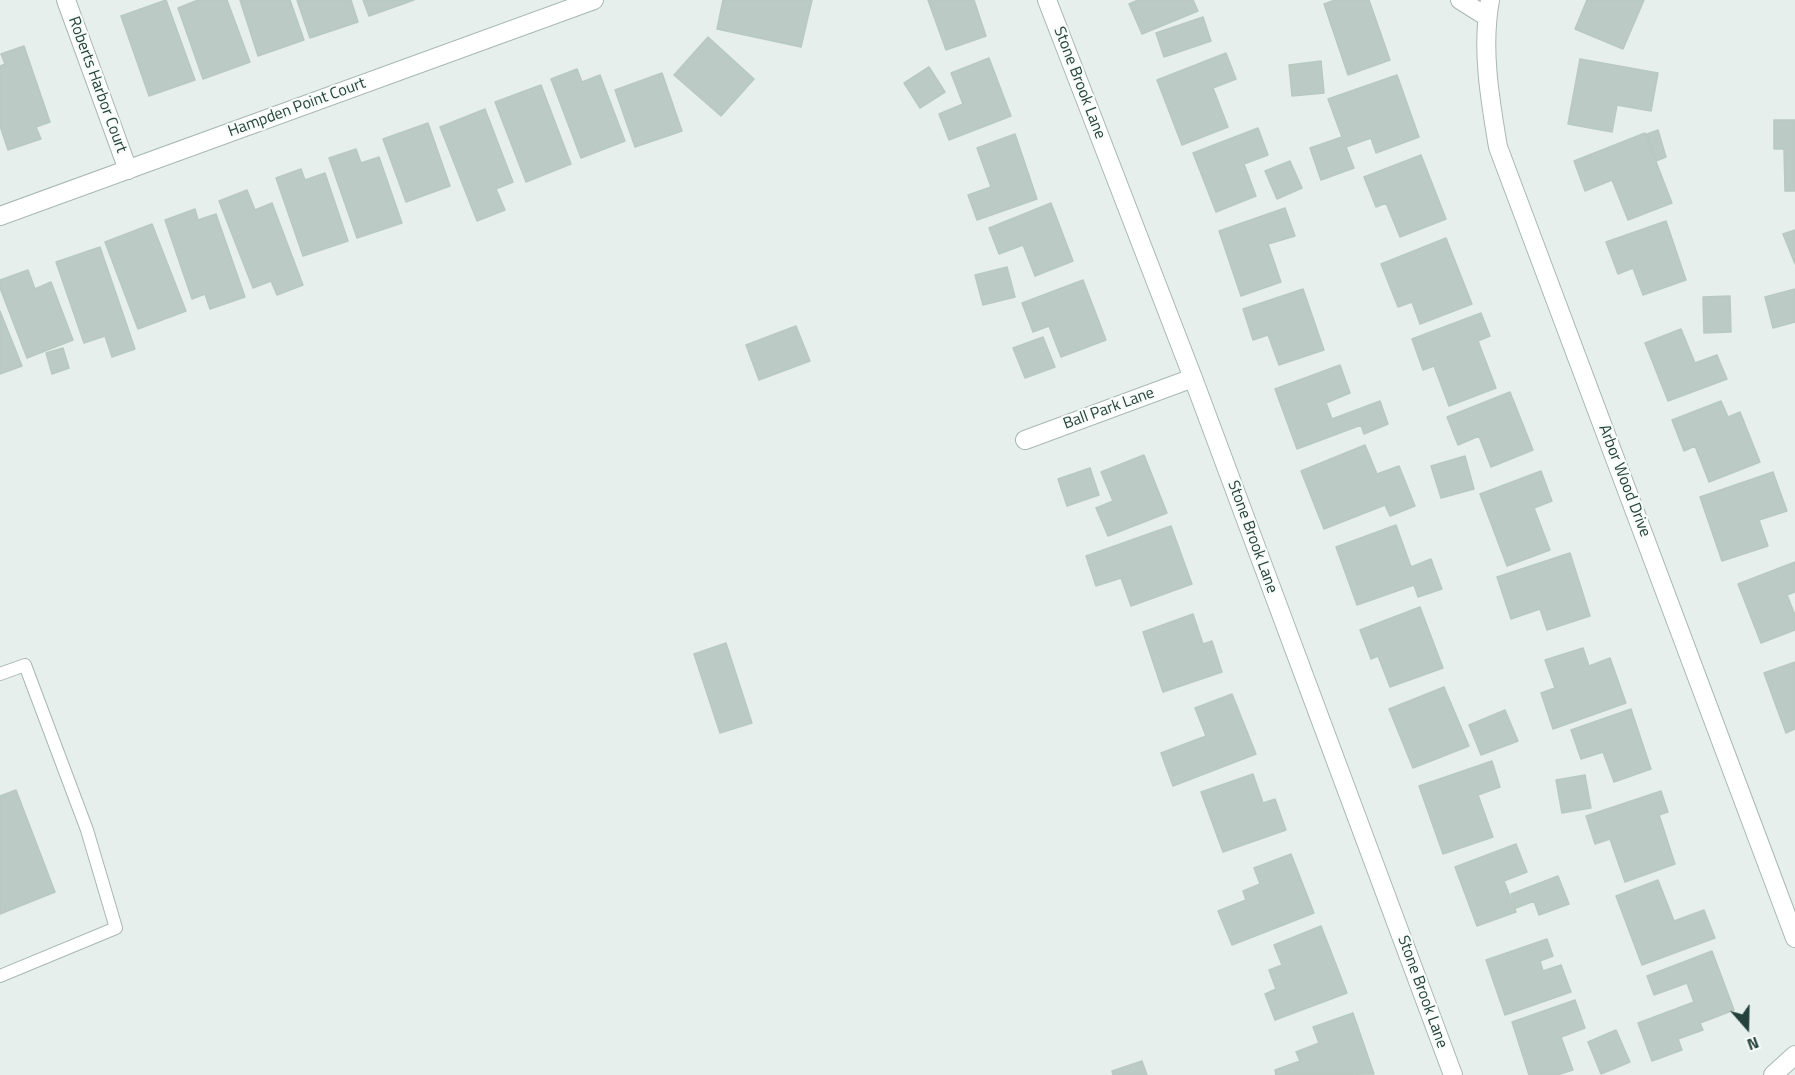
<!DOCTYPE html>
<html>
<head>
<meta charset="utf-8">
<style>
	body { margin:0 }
	#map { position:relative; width:1795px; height:1075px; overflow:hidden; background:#e6efeb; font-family:"Titillium Web",sans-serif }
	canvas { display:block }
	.north { position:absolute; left:1717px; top:997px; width:60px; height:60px; -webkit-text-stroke:4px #f7fbf9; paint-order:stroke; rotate:160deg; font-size:16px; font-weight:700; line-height:24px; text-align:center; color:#24423a }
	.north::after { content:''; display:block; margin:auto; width:21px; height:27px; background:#24423a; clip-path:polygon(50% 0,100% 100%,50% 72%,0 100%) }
</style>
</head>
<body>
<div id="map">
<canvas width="1795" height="1075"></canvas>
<div class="north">N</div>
</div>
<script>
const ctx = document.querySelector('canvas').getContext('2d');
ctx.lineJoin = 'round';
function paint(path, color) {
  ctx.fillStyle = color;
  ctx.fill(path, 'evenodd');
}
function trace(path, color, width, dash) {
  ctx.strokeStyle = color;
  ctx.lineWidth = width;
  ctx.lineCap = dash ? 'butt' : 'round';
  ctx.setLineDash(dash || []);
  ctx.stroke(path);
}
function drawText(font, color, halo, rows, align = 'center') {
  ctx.font = font + ' "Titillium Web",sans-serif';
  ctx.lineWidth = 4.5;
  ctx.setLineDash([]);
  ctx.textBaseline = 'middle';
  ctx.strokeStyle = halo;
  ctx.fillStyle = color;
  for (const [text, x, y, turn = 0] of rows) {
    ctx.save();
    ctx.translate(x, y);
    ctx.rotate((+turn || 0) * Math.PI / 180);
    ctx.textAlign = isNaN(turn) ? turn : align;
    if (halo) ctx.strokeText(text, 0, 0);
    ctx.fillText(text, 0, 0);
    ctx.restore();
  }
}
const building = new Path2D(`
	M 166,0 L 195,80 L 149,96 L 121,16 Z
	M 198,0 L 227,0 L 250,62 L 203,79 L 178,8 Z
	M 240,0 L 290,0 L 304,40 L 258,56 Z
	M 297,0 L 351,0 L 358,22 L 310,38 Z
	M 363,0 L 414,0 L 369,16 Z
	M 723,0 L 812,0 L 801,47 L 717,29 Z
	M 928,0 L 974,0 L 986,36 L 946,50 Z
	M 1138,0 L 1193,0 L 1198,11 L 1142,34 L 1129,4 Z
	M 1335,0 L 1369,0 L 1390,60 L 1348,75 L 1324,4 Z
	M 1587,0 L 1644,0 L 1623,49 L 1575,29 Z
	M 1203,17 L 1211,41 L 1164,57 L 1156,33 Z
	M 708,37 L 754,79 L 721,116 L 674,75 Z
	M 24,46 L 50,122 L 36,127 L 41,139 L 8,150 L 0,126 L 0,66 L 5,64 L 1,54 Z
	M 1226,53 L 1236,79 L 1213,88 L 1228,127 L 1182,145 L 1157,80 Z
	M 989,58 L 1011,116 L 949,140 L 939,114 L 963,104 L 951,73 Z
	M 1580,59 L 1658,73 L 1651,111 L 1617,105 L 1612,132 L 1568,124 Z
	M 1321,61 L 1324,93 L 1292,96 L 1289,65 Z
	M 929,67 L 945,92 L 920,108 L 904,83 Z
	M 577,69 L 582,82 L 600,75 L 625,141 L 581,158 L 551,79 Z
	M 662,73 L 682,131 L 635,147 L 615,90 Z
	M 1397,75 L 1419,137 L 1376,153 L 1371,138 L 1346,147 L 1354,168 L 1321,180 L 1310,148 L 1342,137 L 1328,99 Z
	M 541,85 L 571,164 L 526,182 L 495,102 Z
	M 485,109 L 513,182 L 496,189 L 505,210 L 477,221 L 440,127 Z
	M 1774,120 L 1795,120 L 1795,191 L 1785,191 L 1784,149 L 1774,149 Z
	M 428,123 L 450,186 L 406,202 L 383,139 Z
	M 1258,128 L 1268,155 L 1244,164 L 1256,196 L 1216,212 L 1193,153 Z
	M 1658,130 L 1666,157 L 1656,161 L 1647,134 Z
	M 1645,133 L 1672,203 L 1628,220 L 1612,180 L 1585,191 L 1574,161 Z
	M 1015,134 L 1037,199 L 977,220 L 968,195 L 991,187 L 977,148 Z
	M 356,149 L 361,163 L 379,157 L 402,223 L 357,238 L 329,158 Z
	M 1421,155 L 1446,219 L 1400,237 L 1386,203 L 1376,207 L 1364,177 Z
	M 1290,161 L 1302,188 L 1277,199 L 1265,171 Z
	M 301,169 L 305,180 L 325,173 L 348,241 L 303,256 L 276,178 Z
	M 247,190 L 255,210 L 272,203 L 303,285 L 277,295 L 271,281 L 253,288 L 219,201 Z
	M 1051,203 L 1073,261 L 1035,276 L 1023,245 L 999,254 L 989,228 Z
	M 1285,208 L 1295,236 L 1268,244 L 1281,282 L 1241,296 L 1219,231 Z
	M 195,209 L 198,220 L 216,214 L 245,297 L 210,309 L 205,294 L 192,299 L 165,220 Z
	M 1666,221 L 1686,280 L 1643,295 L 1633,268 L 1618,274 L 1606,242 Z
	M 152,224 L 186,311 L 138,329 L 105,242 Z
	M 1795,230 L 1795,264 L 1783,234 Z
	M 1446,238 L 1472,304 L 1420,324 L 1412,302 L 1398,307 L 1381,264 Z
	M 100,247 L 135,349 L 112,357 L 105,336 L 84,343 L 56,262 Z
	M 1007,267 L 1015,297 L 983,305 L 975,275 Z
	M 28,270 L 35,289 L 51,282 L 73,340 L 27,358 L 0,288 L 0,280 Z
	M 1083,280 L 1106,340 L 1061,357 L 1049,326 L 1033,332 L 1022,303 Z
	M 1303,289 L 1324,350 L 1279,365 L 1268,335 L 1253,340 L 1243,309 Z
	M 1795,289 L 1795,322 L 1773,328 L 1765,297 Z
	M 1730,296 L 1731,332 L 1704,333 L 1703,297 Z
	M 0,311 L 22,366 L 0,374 Z
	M 1481,313 L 1490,336 L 1478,341 L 1496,388 L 1449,406 L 1434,366 L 1423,370 L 1412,339 Z
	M 796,326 L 810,361 L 759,380 L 746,345 Z
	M 1681,329 L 1695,363 L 1717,355 L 1727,379 L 1668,401 L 1645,343 Z
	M 1043,337 L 1055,367 L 1025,378 L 1013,348 Z
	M 63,348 L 69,368 L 52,374 L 46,353 Z
	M 1340,365 L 1350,393 L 1326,403 L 1332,419 L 1380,401 L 1388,424 L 1364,434 L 1361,425 L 1297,449 L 1275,389 Z
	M 1510,392 L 1533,450 L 1491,467 L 1479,436 L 1458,445 L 1447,417 Z
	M 1721,401 L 1728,417 L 1740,412 L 1760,462 L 1709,482 L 1695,446 L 1684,451 L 1672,420 Z
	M 1365,445 L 1377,474 L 1399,466 L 1415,506 L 1390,516 L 1385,505 L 1324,529 L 1301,471 Z
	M 1144,455 L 1167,513 L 1108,536 L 1096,508 L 1113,501 L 1101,472 Z
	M 1465,456 L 1474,489 L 1441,498 L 1431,466 Z
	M 1090,468 L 1099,495 L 1067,506 L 1058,479 Z
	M 1541,471 L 1552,501 L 1534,508 L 1550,550 L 1507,566 L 1480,494 Z
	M 1773,472 L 1787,511 L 1759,520 L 1768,546 L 1722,561 L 1700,497 Z
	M 1396,525 L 1411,567 L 1431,559 L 1442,589 L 1418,597 L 1414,585 L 1357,605 L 1336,547 Z
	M 1171,526 L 1192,584 L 1131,606 L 1121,578 L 1096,586 L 1086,556 Z
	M 1570,553 L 1590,616 L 1547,630 L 1540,609 L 1511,619 L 1497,577 Z
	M 1795,562 L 1795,592 L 1787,595 L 1795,615 L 1795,630 L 1761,643 L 1738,584 Z
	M 1420,607 L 1443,668 L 1390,687 L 1378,656 L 1371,659 L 1360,630 Z
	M 1193,614 L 1203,644 L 1212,641 L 1222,672 L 1163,692 L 1143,632 Z
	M 726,643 L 752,723 L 720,733 L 694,654 Z
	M 1583,648 L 1589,666 L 1610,658 L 1626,703 L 1553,729 L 1541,693 L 1555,688 L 1545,660 Z
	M 1795,662 L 1795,729 L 1786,733 L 1764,673 Z
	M 1444,687 L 1469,746 L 1413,768 L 1389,709 Z
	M 1232,694 L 1256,754 L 1173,786 L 1161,753 L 1206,736 L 1195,708 Z
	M 1631,709 L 1651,769 L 1614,782 L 1603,752 L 1581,759 L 1571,730 Z
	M 1505,710 L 1518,741 L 1481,755 L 1469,725 Z
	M 1492,761 L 1500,787 L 1478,795 L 1493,837 L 1443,854 L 1419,786 Z
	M 1253,774 L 1263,803 L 1275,799 L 1286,830 L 1223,852 L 1201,792 Z
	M 1585,775 L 1591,808 L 1562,813 L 1556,780 Z
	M 16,790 L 55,892 L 0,914 L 0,796 Z
	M 1661,791 L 1668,812 L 1659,815 L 1675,864 L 1625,882 L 1610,839 L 1595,844 L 1586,816 Z
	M 1516,844 L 1527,872 L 1504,881 L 1516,912 L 1477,926 L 1455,867 Z
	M 1291,854 L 1314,913 L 1232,945 L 1218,911 L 1246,900 L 1243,891 L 1260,884 L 1254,868 Z
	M 1558,876 L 1569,904 L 1539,915 L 1534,901 L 1516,908 L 1511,894 Z
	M 1658,880 L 1674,921 L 1704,910 L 1715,938 L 1642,965 L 1616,896 Z
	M 1321,926 L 1347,993 L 1275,1020 L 1265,994 L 1276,989 L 1269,970 L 1282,965 L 1274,945 Z
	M 1547,939 L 1553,956 L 1540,961 L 1543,971 L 1561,965 L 1571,992 L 1505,1015 L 1486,960 Z
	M 1712,951 L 1734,1010 L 1700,1023 L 1703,1030 L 1678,1039 L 1682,1050 L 1652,1061 L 1638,1023 L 1694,1002 L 1687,983 L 1654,995 L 1647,976 Z
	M 1575,1000 L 1585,1028 L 1561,1037 L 1573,1070 L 1557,1075 L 1529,1075 L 1512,1022 Z
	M 1353,1013 L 1374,1074 L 1276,1075 L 1275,1070 L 1300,1061 L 1296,1052 L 1319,1043 L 1313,1027 Z
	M 1616,1030 L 1630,1062 L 1601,1074 L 1588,1042 Z
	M 1142,1061 L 1147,1075 L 1113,1075 L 1112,1071 Z`);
const service = new Path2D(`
	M 0,674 L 25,665 L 87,830 L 116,928 L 0,976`);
const minor = new Path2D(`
	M 66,0 L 128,170
	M 1047,0 L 1193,378 L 1453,1075
	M 1460,0 L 1487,17
	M 1490,0 C 1481,49 1490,99 1498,147 L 1795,938
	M 0,216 L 594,0
	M 1025,440 L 1193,378
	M 1773,1075 L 1795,1055`);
const streetNames = [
	["Stone Brook Lane",1079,83,69],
	["Roberts Harbor Court",97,85,70],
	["Hampden Point Court",297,108,-20],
	["Ball Park Lane",1109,409,-20],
	["Arbor Wood Drive",1624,481,69],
	["Stone Brook Lane",1252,537,70],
	["Stone Brook Lane",1422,992,70]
];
paint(building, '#bbcac4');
trace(building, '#b8c9c2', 1.5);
trace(service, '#a8b8b2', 14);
trace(minor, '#a8b8b2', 20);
trace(service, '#fff', 12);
trace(minor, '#fff', 18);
drawText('16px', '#24423a', '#f7fbf9', streetNames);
</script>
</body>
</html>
